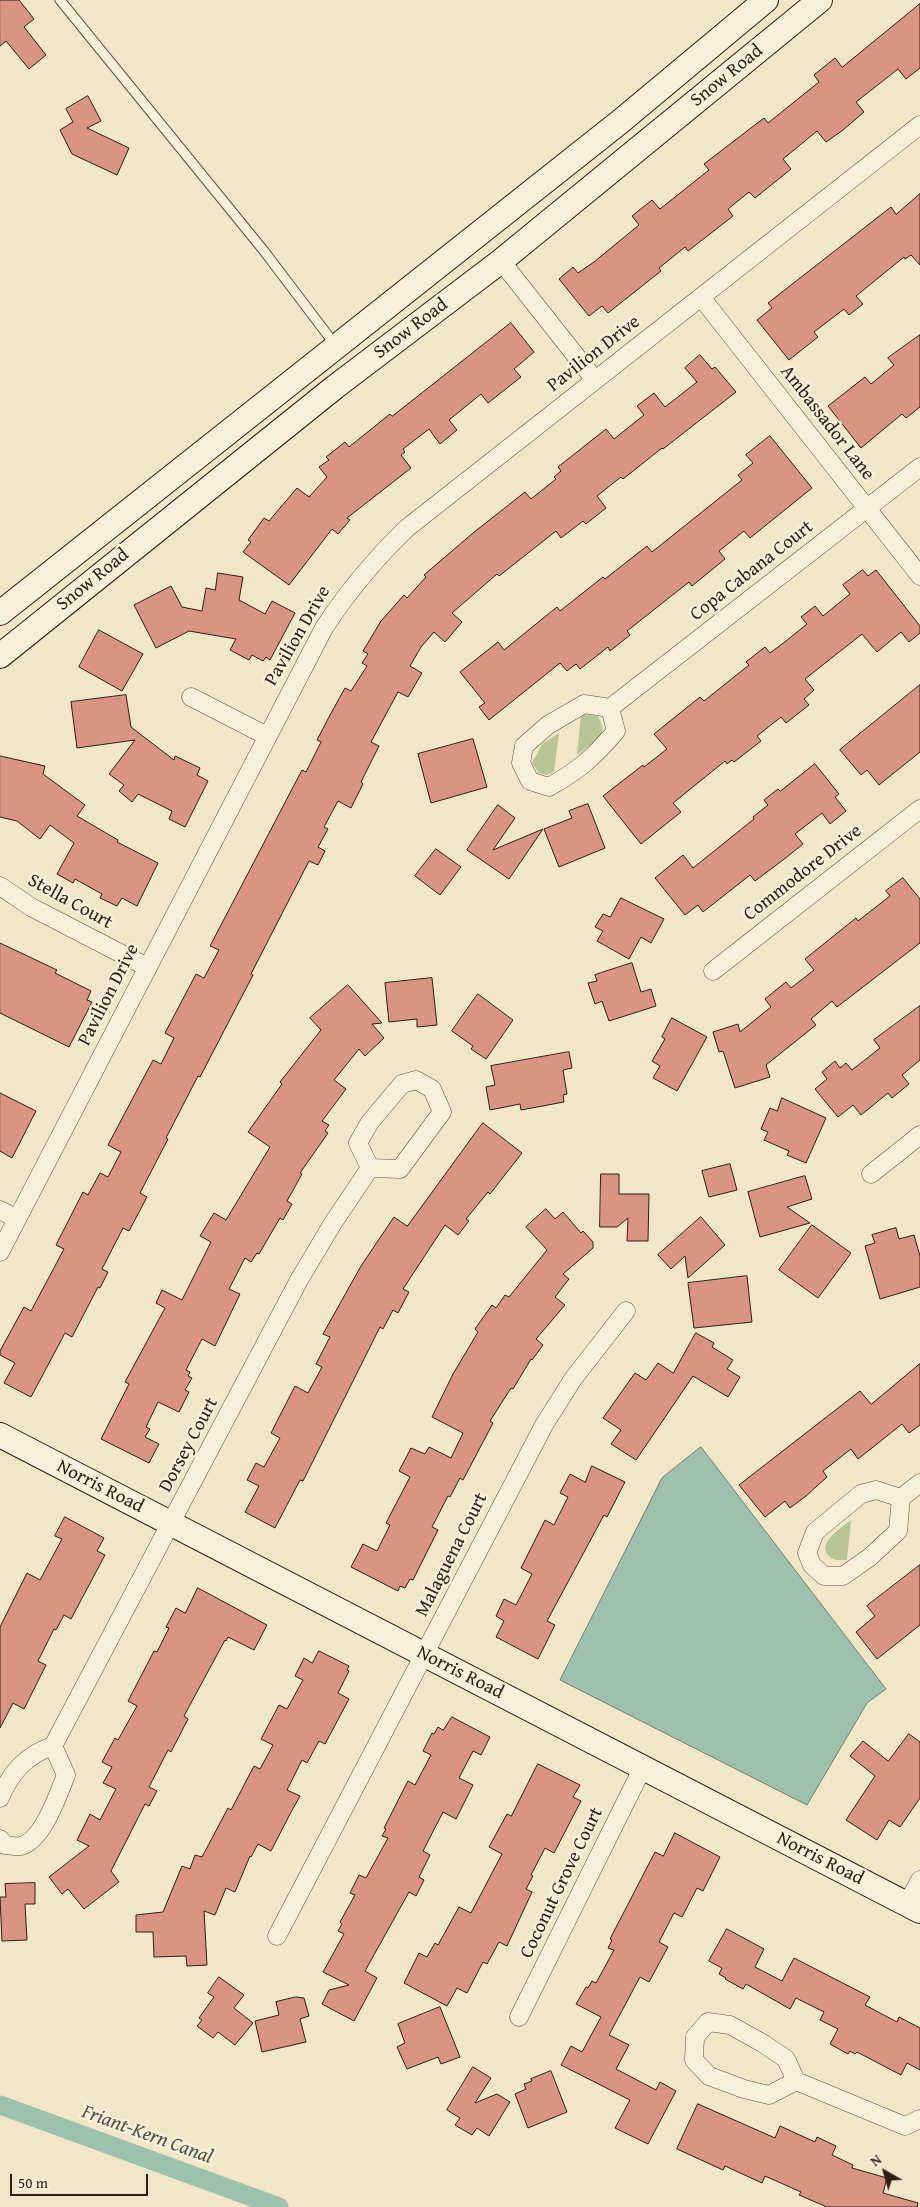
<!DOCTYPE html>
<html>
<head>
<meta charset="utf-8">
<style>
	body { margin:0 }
	#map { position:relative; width:920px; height:2207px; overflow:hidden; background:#f1e7c6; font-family:"Gentium Book Plus",serif }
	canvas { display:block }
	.north { position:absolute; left:860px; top:2147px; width:50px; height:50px; -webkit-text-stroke:4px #f6efda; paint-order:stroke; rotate:322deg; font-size:14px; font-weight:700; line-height:20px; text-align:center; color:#2f1d16 }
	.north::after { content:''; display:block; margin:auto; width:18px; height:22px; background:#2f1d16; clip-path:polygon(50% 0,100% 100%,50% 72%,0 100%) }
	.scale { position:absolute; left:10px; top:2174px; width:138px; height:22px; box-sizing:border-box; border:2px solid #2f1d16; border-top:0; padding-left:6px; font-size:15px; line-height:18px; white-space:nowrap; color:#2f1d16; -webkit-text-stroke:4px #f6efda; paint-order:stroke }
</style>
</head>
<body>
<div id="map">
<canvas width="920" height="2207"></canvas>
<div class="north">N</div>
<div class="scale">50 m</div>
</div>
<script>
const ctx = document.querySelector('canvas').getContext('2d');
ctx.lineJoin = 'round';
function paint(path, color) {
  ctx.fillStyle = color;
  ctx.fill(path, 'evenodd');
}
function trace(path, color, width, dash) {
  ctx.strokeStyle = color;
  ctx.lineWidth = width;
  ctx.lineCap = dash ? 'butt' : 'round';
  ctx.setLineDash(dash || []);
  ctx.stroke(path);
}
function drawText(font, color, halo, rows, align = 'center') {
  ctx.font = font + ' "Gentium Book Plus",serif';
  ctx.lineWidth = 5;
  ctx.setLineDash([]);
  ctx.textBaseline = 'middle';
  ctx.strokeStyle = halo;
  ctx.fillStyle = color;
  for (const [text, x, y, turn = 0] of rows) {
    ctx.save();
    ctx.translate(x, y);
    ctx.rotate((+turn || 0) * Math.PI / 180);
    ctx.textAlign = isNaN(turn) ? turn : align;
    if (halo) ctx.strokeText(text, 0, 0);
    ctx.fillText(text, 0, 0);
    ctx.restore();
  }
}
const green = new Path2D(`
	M 581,714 L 598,716 L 603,728 L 601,736 L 577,755 Z
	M 559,733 L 554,772 L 547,775 L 539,773 L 532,763 L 542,744 Z
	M 851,1520 L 847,1560 L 835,1560 C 810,1547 841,1528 851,1520 Z`);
const water = new Path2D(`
	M 701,1447 L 886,1689 L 867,1703 L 807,1805 L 560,1680 L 662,1478 Z`);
const canal = new Path2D(`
	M 0,2105 L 279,2207`);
const building = new Path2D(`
	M 0,0 L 19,0 L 34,19 L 24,27 L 46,55 L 29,69 L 6,41 L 0,46 Z
	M 920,4 L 920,68 L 906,79 L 898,69 L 856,102 L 864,112 L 843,130 L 826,142 L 817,131 L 783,159 L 791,169 L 755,198 L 749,192 L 728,209 L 733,216 L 688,251 L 685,247 L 659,268 L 661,271 L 608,313 L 602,306 L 589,316 L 559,279 L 573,267 L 578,273 L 594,262 L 639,225 L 632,216 L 652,200 L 660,209 L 709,170 L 704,164 L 764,118 L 768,123 L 819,82 L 814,75 L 835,58 L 842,67 Z
	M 88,96 L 101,121 L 87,128 L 129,148 L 117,175 L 72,154 L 60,130 L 73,122 L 66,109 Z
	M 920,194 L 920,265 L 911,255 L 905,259 L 904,257 L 856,296 L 863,304 L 849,315 L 844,309 L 814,332 L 818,337 L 789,360 L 757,320 L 772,308 L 768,303 L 891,207 L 896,214 Z
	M 511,323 L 534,352 L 514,369 L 521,377 L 488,403 L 481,394 L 449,420 L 457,430 L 440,444 L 429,429 L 403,449 L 405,452 L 401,455 L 411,468 L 347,518 L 350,520 L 338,534 L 332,529 L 289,585 L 243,552 L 251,542 L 248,540 L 264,518 L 269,521 L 297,488 L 309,497 L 327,477 L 319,467 L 329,460 L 326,457 L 345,442 L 349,447 L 390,414 L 392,416 Z
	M 920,335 L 920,407 L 906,418 L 902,414 L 861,448 L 828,406 L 865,377 L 871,384 L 894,365 L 888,358 Z
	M 700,355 L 712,369 L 715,367 L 736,392 L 663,449 L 662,448 L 623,479 L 621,477 L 597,496 L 606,508 L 586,524 L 583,521 L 561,538 L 556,531 L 499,576 L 497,574 L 452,613 L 462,622 L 445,642 L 434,632 L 421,647 L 410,666 L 422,673 L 408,697 L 398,692 L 371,742 L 379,746 L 361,782 L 363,784 L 351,808 L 338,801 L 324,827 L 328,829 L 318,847 L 325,851 L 318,865 L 309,861 L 251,974 L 253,975 L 200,1077 L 198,1076 L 166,1138 L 168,1139 L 140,1193 L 147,1197 L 129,1231 L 123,1228 L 102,1269 L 108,1272 L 100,1288 L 98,1287 L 72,1337 L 65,1333 L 31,1397 L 4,1383 L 15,1363 L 0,1355 L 0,1351 L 24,1307 L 31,1311 L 64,1249 L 56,1245 L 83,1192 L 88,1195 L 100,1173 L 108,1177 L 121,1152 L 108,1145 L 153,1060 L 161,1064 L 174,1038 L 165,1033 L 196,974 L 204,978 L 219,950 L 210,946 L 302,770 L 306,772 L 321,742 L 317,740 L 330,715 L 345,688 L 351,691 L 367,666 L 362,663 L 368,654 L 363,651 L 381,621 L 404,595 L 407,598 L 426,577 L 424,575 L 473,533 L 525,492 L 531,499 L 556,479 L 554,477 L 561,471 L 558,467 L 606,429 L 614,439 L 644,415 L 637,406 L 654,393 L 665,407 L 697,382 L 685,368 Z
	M 770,436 L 812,488 L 750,538 L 744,531 L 719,551 L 725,559 L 692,586 L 689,582 L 627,631 L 630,635 L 610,651 L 608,647 L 580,669 L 576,664 L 567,671 L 560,663 L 489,720 L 479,707 L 485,703 L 460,672 L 498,642 L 504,650 L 557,607 L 560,611 L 603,577 L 605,579 L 647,546 L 652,552 L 742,480 L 738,475 L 753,463 L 746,455 Z
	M 863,570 L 868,576 L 876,570 L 920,626 L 920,633 L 909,642 L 901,632 L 877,652 L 862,634 L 805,679 L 814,690 L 804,699 L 809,705 L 786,723 L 781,717 L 757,736 L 761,741 L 734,762 L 732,760 L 727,764 L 725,761 L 673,803 L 681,812 L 641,844 L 603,796 L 643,765 L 644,767 L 667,749 L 654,734 L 700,697 L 704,701 L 749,665 L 746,662 L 765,647 L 770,653 L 786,641 L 807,624 L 801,617 L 815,606 L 823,616 L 850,594 L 843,585 Z
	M 218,573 L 243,577 L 239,600 L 265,614 L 272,601 L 295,613 L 270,660 L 266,657 L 263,661 L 252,655 L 249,660 L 230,650 L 236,639 L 189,631 L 156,648 L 134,605 L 171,586 L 182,607 L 202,611 L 206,588 L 215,590 Z
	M 99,630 L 143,654 L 122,691 L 79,667 Z
	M 920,685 L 920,752 L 879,785 L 867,770 L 861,775 L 840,750 Z
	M 126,695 L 131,727 L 174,760 L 175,756 L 200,768 L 197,775 L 208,781 L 185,827 L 169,819 L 172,811 L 138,794 L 132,802 L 119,791 L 124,785 L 109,774 L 135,740 L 77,748 L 71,702 Z
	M 473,739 L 487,787 L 431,803 L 418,754 Z
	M 0,756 L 45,766 L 43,774 L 85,805 L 77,816 L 118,840 L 117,842 L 158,863 L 137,906 L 122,898 L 117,906 L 100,898 L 102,894 L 75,879 L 73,883 L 57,874 L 74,843 L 50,825 L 40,839 L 17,821 L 0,817 Z
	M 815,764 L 839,794 L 835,797 L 846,811 L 830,824 L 822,813 L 795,834 L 803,844 L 783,860 L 755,881 L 750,875 L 703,912 L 698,905 L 685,915 L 655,878 L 683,855 L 693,868 L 754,819 L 753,817 L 768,805 L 764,800 L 778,789 L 780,791 Z
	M 588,804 L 605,848 L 559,867 L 544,829 L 572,818 L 569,811 Z
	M 498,805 L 515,818 L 493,850 L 543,829 L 509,879 L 467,850 Z
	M 436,849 L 461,867 L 440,895 L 415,876 Z
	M 903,878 L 920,899 L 920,943 L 837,1007 L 832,1001 L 811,1019 L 816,1025 L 766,1065 L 770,1077 L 735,1088 L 723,1051 L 719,1052 L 713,1032 L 738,1024 L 740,1032 L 771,1007 L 765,999 L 786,982 L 791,988 L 814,970 L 805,959 L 856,918 L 858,921 L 890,896 L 886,891 Z
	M 621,898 L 664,919 L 651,943 L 641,937 L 629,959 L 597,941 L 603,931 L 595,927 L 603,914 L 610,917 Z
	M 0,943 L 57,970 L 55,973 L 91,991 L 87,1000 L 92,1002 L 69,1047 L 0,1013 Z
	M 632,963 L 641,992 L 651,989 L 656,1006 L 609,1021 L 602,1001 L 595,1004 L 588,983 L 597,981 L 595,975 Z
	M 432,978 L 437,1025 L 417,1027 L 417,1019 L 389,1022 L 385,983 Z
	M 348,985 L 382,1023 L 372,1024 L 384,1038 L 365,1056 L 359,1049 L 334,1080 L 346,1089 L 322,1121 L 329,1125 L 325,1131 L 328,1133 L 300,1173 L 302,1174 L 287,1201 L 292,1204 L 283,1220 L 280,1218 L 259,1254 L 257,1253 L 251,1262 L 245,1258 L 229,1289 L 240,1294 L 215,1346 L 202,1339 L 186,1370 L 190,1372 L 188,1376 L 192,1378 L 185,1390 L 189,1392 L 179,1412 L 158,1402 L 146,1427 L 150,1429 L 145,1437 L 159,1444 L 149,1463 L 101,1439 L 129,1384 L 125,1382 L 165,1308 L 156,1303 L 162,1290 L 182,1300 L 211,1242 L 200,1236 L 214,1213 L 226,1220 L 270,1147 L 248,1132 L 282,1084 L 280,1082 L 321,1030 L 310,1018 Z
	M 478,994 L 513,1020 L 486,1059 L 471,1049 L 473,1046 L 452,1031 Z
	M 920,1006 L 920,1060 L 902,1075 L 909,1084 L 892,1098 L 888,1093 L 861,1115 L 853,1105 L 838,1117 L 815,1089 L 827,1079 L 822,1072 L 835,1061 L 840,1068 L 846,1063 L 852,1070 L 880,1048 L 874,1040 Z
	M 672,1018 L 707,1037 L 677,1091 L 653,1078 L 660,1066 L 652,1061 L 665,1039 L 662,1037 Z
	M 569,1052 L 572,1068 L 563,1070 L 567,1094 L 563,1095 L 564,1102 L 521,1110 L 520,1104 L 490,1110 L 486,1087 L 495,1085 L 491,1066 Z
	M 0,1093 L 36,1111 L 12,1158 L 0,1151 Z
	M 782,1098 L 826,1118 L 806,1163 L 787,1155 L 789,1151 L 764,1140 L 768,1132 L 761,1129 L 770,1108 L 777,1111 Z
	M 483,1123 L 522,1153 L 490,1194 L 488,1192 L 466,1219 L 469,1221 L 458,1235 L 445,1225 L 403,1289 L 409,1292 L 398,1313 L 393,1310 L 383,1329 L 380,1327 L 303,1481 L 300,1480 L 275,1528 L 245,1512 L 259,1486 L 247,1480 L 256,1463 L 264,1467 L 280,1438 L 271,1433 L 295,1386 L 308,1393 L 322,1367 L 316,1364 L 330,1337 L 323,1334 L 361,1266 L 394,1217 L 407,1226 Z
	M 730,1164 L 737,1190 L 709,1197 L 702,1171 Z
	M 601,1174 L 619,1174 L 619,1194 L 649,1194 L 648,1241 L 627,1241 L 628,1218 L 617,1227 L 600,1227 Z
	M 805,1176 L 812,1199 L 787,1207 L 810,1223 L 760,1237 L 748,1192 Z
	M 546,1209 L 555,1219 L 563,1212 L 581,1233 L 583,1231 L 593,1242 L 593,1248 L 563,1274 L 569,1279 L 555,1297 L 565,1305 L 536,1339 L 543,1345 L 532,1360 L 531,1359 L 513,1389 L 511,1388 L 490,1421 L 493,1423 L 463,1480 L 460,1478 L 450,1497 L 448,1496 L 432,1527 L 438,1530 L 413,1580 L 410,1579 L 405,1588 L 400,1586 L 398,1591 L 351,1567 L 363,1544 L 377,1551 L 390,1525 L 386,1523 L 410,1477 L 399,1471 L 411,1448 L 425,1454 L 429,1447 L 451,1458 L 463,1433 L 432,1417 L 453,1374 L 478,1332 L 475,1329 L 492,1305 L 496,1308 L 505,1295 L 509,1297 L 547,1250 L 526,1227 Z
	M 701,1217 L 725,1245 L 688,1278 L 685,1256 L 671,1269 L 658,1255 Z
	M 812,1225 L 851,1253 L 818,1298 L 779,1270 Z
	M 896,1228 L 899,1239 L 914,1235 L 920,1256 L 920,1287 L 880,1299 L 865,1246 L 875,1243 L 872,1235 Z
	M 747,1276 L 752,1322 L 694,1328 L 688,1283 Z
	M 696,1333 L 714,1343 L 712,1347 L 733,1360 L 727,1369 L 740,1377 L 728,1397 L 693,1376 L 636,1460 L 611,1444 L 621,1430 L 603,1418 L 635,1373 L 646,1380 L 658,1363 L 673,1373 Z
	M 920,1364 L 920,1425 L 909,1433 L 902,1424 L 858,1459 L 851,1449 L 823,1471 L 827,1477 L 806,1496 L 790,1508 L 785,1501 L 765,1517 L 739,1485 L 860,1391 L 871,1404 Z
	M 592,1466 L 625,1482 L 607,1517 L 604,1515 L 547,1621 L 555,1625 L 538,1659 L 496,1637 L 504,1621 L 496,1616 L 504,1599 L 516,1605 L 532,1574 L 521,1568 L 545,1520 L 554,1525 L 568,1497 L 560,1493 L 570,1474 L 585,1482 Z
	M 65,1517 L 104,1538 L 97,1551 L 105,1555 L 71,1619 L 64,1615 L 56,1630 L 54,1629 L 38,1661 L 46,1665 L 24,1709 L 13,1703 L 0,1728 L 0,1627 L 27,1573 L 40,1580 L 62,1539 L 55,1536 Z
	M 920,1565 L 920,1625 L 877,1659 L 856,1632 L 875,1616 L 867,1606 Z
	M 198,1588 L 267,1625 L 254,1650 L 228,1637 L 226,1641 L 225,1640 L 184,1716 L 188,1719 L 171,1752 L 168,1750 L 149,1787 L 157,1791 L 149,1806 L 145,1804 L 111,1871 L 119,1882 L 84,1909 L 68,1889 L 62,1894 L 49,1877 L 89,1846 L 77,1840 L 90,1814 L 100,1820 L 116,1789 L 103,1783 L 112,1767 L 102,1762 L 115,1738 L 118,1740 L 137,1706 L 128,1701 L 154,1651 L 157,1652 L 169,1628 L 166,1627 L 176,1608 L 185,1613 Z
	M 319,1651 L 349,1666 L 347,1670 L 349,1671 L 338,1693 L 349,1699 L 325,1744 L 319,1741 L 307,1763 L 302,1760 L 287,1790 L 300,1796 L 290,1814 L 271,1851 L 258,1844 L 251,1857 L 250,1856 L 235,1892 L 226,1888 L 215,1915 L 204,1911 L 207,1965 L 187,1966 L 186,1956 L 154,1957 L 153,1932 L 136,1932 L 136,1915 L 163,1912 L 182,1866 L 190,1869 L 195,1855 L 202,1857 L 228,1808 L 231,1810 L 254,1766 L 260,1769 L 273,1745 L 261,1739 L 279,1705 L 287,1709 L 303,1680 L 295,1676 L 304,1658 L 312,1663 Z
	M 452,1717 L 490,1737 L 481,1755 L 473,1751 L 459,1778 L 473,1785 L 456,1819 L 443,1812 L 423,1851 L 430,1855 L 419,1877 L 424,1880 L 416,1896 L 409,1892 L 365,1971 L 377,1978 L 354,2021 L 322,2004 L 329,1990 L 349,1985 L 323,1972 L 344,1934 L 338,1931 L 342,1924 L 340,1922 L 355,1895 L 350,1893 L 359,1875 L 366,1878 L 388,1838 L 382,1836 L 386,1829 L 384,1828 L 408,1781 L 415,1785 L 431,1755 L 423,1751 L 432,1733 L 434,1734 L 438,1727 L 443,1730 Z
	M 909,1734 L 920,1742 L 920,1798 L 900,1827 L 889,1820 L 877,1840 L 846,1820 L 875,1776 L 850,1756 L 863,1741 L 888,1761 Z
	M 538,1764 L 580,1785 L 573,1797 L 581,1801 L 554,1853 L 545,1848 L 531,1875 L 533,1876 L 526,1889 L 532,1892 L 507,1946 L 499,1942 L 487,1964 L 483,1962 L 467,1993 L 457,1988 L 447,2006 L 404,1983 L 419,1953 L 427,1957 L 435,1943 L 438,1945 L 459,1907 L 471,1913 L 502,1854 L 489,1847 L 507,1814 L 511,1816 Z
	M 675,1833 L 720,1857 L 703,1891 L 697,1888 L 682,1917 L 674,1913 L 659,1942 L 668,1947 L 649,1982 L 640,1977 L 609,2035 L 629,2045 L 616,2069 L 656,2090 L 660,2082 L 676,2091 L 648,2144 L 615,2128 L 630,2100 L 561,2065 L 571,2046 L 582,2052 L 601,2017 L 576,2004 L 586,1987 L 588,1988 L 592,1981 L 596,1983 L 614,1950 L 608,1948 L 612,1940 L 610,1939 L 655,1852 L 663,1856 Z
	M 35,1883 L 35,1904 L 25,1904 L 27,1940 L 2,1941 L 0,1897 L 6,1897 L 5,1884 Z
	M 727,1929 L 764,1949 L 755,1967 L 782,1981 L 794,1958 L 870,1997 L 865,2005 L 897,2022 L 899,2017 L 920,2028 L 920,2070 L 907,2063 L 901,2075 L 857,2052 L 855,2054 L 850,2051 L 848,2054 L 830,2044 L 838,2029 L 820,2020 L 824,2012 L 796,1998 L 790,2009 L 746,1984 L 743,1989 L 725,1979 L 726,1978 L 719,1974 L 722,1968 L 709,1961 Z
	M 219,1977 L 244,1995 L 234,2008 L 253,2023 L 235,2045 L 218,2032 L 213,2038 L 197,2026 L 202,2020 L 199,2018 L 214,1997 L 208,1993 Z
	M 296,1997 L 304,1998 L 309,2016 L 300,2019 L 306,2042 L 262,2052 L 255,2021 L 279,2015 L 276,2002 Z
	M 440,2007 L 460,2057 L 441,2064 L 438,2057 L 407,2069 L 397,2047 L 405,2043 L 398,2024 Z
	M 473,2067 L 491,2078 L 475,2103 L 497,2094 L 510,2102 L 489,2136 L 477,2128 L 472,2135 L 455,2125 L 460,2118 L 447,2110 Z
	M 551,2071 L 567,2112 L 528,2128 L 515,2094 L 526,2089 L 524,2084 L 532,2081 L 531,2079 Z
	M 698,2104 L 775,2138 L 780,2126 L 815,2142 L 817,2137 L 836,2146 L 832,2155 L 853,2165 L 852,2168 L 887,2178 L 883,2193 L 918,2203 L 917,2207 L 827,2207 L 799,2195 L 801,2192 L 765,2176 L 762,2183 L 725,2166 L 723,2170 L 677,2149 Z`);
const lane = new Path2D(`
	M 60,0 L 264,251 L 336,346`);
const street = new Path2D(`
	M 501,261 L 595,380
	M 701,297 L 920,576
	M 191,697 L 267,736
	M 610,708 L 616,731 C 593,758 579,770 549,787 L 530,781 L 521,763 L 524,746 L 548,725 L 584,704 L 610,708 L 920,467
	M 0,886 L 31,907 L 147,967
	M 713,971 L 920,809
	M 416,1080 L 432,1089 L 442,1112 L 400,1169 L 370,1168 L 358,1143 L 370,1122 L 402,1084 Z
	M 871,1174 L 920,1135
	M 0,1210 L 17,1219
	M 0,1252 L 324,628 C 348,591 375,559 407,528 L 920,125
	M 901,1498 L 876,1490 L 861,1494 L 815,1532 L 807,1553 L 812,1565 L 824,1576 L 843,1576 L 870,1557 L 898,1531 L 901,1498 L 920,1483
	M 0,1798 C 11,1772 26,1755 53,1746 L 299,1280 L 333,1223 L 370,1168
	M 0,1839 L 5,1845 C 9,1845 16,1847 21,1846 C 43,1840 58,1795 66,1775 L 53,1746
	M 907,1904 L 920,1880
	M 277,1936 L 544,1425 L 573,1379 L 626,1311
	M 519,2017 L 643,1767
	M 796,2081 L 769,2095 L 744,2089 L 709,2076 L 694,2060 L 695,2037 L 708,2022 L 730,2025 L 764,2044 L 786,2059 L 796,2081 L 905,2126 L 920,2119`);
const secondary = new Path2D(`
	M 0,613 L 621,121 L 766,0
	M 0,656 L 335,387 L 501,261 L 820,0
	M 0,1435 L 920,1911`);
const streetNames = [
	["Snow Road",727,76,-39],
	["Snow Road",411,329,-37],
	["Pavilion Drive",594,354,-38],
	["Ambassador Lane",827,423,52],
	["Copa Cabana Court",752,571,-38],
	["Snow Road",93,580,-39],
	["Pavilion Drive",298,636,-60],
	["Commodore Drive",803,873,-38],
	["Stella Court",70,902,29],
	["Pavilion Drive",109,995,-63],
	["Dorsey Court",189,1445,-62],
	["Norris Road",100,1487,27],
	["Malaguena Court",452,1555,-63],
	["Norris Road",460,1673,27],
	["Norris Road",820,1859,27],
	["Coconut Grove Court",562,1883,-64]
];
const waterNames = [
	["Friant-Kern Canal",147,2135,20]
];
paint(green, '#b8c596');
paint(water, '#9cc1af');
trace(water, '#707f72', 1);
trace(canal, '#9cc1af', 19);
paint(building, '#d99582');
trace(building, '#2f1d16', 1);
trace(lane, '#605042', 11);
trace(street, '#605042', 19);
trace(secondary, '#2f1d16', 26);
trace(lane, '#f6efda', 9);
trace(street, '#f6efda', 18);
trace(secondary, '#f6efda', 24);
drawText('19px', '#2f1d16', '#f6efda', streetNames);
drawText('italic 20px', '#504e44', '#f6efda', waterNames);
</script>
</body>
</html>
